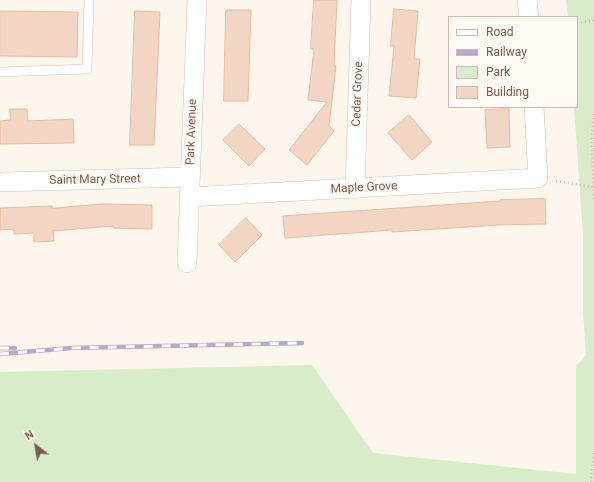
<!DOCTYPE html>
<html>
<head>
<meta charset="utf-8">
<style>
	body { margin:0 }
	#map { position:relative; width:594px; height:482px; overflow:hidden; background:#fdf6ec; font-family:Roboto,sans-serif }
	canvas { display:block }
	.legend { position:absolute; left:448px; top:16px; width:130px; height:92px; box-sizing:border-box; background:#fffaf3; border:1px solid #cabbb1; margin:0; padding:5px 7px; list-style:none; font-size:12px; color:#7a5c4d }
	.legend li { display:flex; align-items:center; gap:8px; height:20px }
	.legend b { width:20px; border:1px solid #cabbb1 }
	.north { position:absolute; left:16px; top:426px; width:40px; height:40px; -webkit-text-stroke:3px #fffaf3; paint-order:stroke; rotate:329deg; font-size:11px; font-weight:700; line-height:16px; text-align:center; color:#7a5c4d }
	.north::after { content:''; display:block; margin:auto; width:14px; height:18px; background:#7a5c4d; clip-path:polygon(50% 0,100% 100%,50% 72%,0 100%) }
</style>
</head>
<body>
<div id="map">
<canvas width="594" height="482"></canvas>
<ul class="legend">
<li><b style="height:5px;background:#fff"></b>Road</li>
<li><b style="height:5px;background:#b9a8c9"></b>Railway</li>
<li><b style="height:11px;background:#d8ecc9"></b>Park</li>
<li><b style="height:11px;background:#f3d5c3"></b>Building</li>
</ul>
<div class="north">N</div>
</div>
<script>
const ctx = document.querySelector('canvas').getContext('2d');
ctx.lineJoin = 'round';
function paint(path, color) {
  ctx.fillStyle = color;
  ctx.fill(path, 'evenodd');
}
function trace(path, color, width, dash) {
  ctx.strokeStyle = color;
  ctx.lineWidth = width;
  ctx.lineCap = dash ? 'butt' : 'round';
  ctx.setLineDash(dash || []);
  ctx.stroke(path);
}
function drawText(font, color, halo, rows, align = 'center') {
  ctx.font = font + ' Roboto,sans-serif';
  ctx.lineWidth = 4;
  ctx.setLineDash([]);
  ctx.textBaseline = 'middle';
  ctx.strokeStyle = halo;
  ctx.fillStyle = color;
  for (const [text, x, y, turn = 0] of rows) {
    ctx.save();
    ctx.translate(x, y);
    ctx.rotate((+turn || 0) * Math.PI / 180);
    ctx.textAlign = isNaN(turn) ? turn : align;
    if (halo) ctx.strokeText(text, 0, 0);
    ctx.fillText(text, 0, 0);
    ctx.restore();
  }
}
const green = new Path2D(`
	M 566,0 L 594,0 L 594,482 L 0,482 L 0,372 L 312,365 L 373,453 L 576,474 L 576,366 L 586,355 L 583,313 L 583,234 L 574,107 L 577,107 L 577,17 L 568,17 Z`);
const building = new Path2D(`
	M 314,0 L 337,0 L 334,66 L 336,66 L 329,126 L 334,131 L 307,165 L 289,150 L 327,102 L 308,100 L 314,49 L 311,49 Z
	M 394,9 L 418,11 L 414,59 L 420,59 L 416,98 L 389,96 L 394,46 L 391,46 Z
	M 226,10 L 251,10 L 248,101 L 224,101 Z
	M 0,11 L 78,12 L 77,57 L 0,56 Z
	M 135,11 L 160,12 L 154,145 L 130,145 Z
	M 10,109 L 27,109 L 28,121 L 73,119 L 74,143 L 0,144 L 0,121 L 10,120 Z
	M 509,109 L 510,147 L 487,148 L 485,110 Z
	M 409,115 L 432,142 L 412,160 L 388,133 Z
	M 239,124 L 265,149 L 249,166 L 223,140 Z
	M 545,199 L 546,224 L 498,225 L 392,232 L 392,230 L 285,238 L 283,216 L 500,201 L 500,200 Z
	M 102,204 L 152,205 L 152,229 L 113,228 L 113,226 L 53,231 L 54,241 L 34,242 L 34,233 L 14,234 L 14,229 L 0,230 L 0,208 L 52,206 L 52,208 Z
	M 246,218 L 262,235 L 235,262 L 219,245 Z`);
const path = new Path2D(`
	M 577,23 L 594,20
	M 594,114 L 592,136 L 594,202
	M 556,181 L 593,187
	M 591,482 L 594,452`);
const service = new Path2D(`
	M 0,72 L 87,69 L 89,0`);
const minor = new Path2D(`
	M 527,0 L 529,17
	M 0,182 L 190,177
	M 355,189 L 361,0
	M 189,197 L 538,178 L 534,107
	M 187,263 L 197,0`);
const rail = new Path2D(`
	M 0,348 L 15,348
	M 0,354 L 71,348 L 302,343`);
const streetNames = [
	["Cedar Grove",358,94,-88],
	["Park Avenue",192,132,-88],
	["Saint Mary Street",95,180,-1],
	["Maple Grove",364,188,-3]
];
paint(green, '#d8ecc9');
paint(building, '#f3d5c3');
trace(building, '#e6bba3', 1);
trace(service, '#d1beb0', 10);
trace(minor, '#d1beb0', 20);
trace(path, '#d9b8a5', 2.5, [1, 3]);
trace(service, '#fff', 9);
trace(minor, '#fff', 19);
trace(rail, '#b9a8c9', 4.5);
trace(rail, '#fffaf3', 3, [9]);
drawText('12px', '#7a5c4d', '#fffaf3', streetNames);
</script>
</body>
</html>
